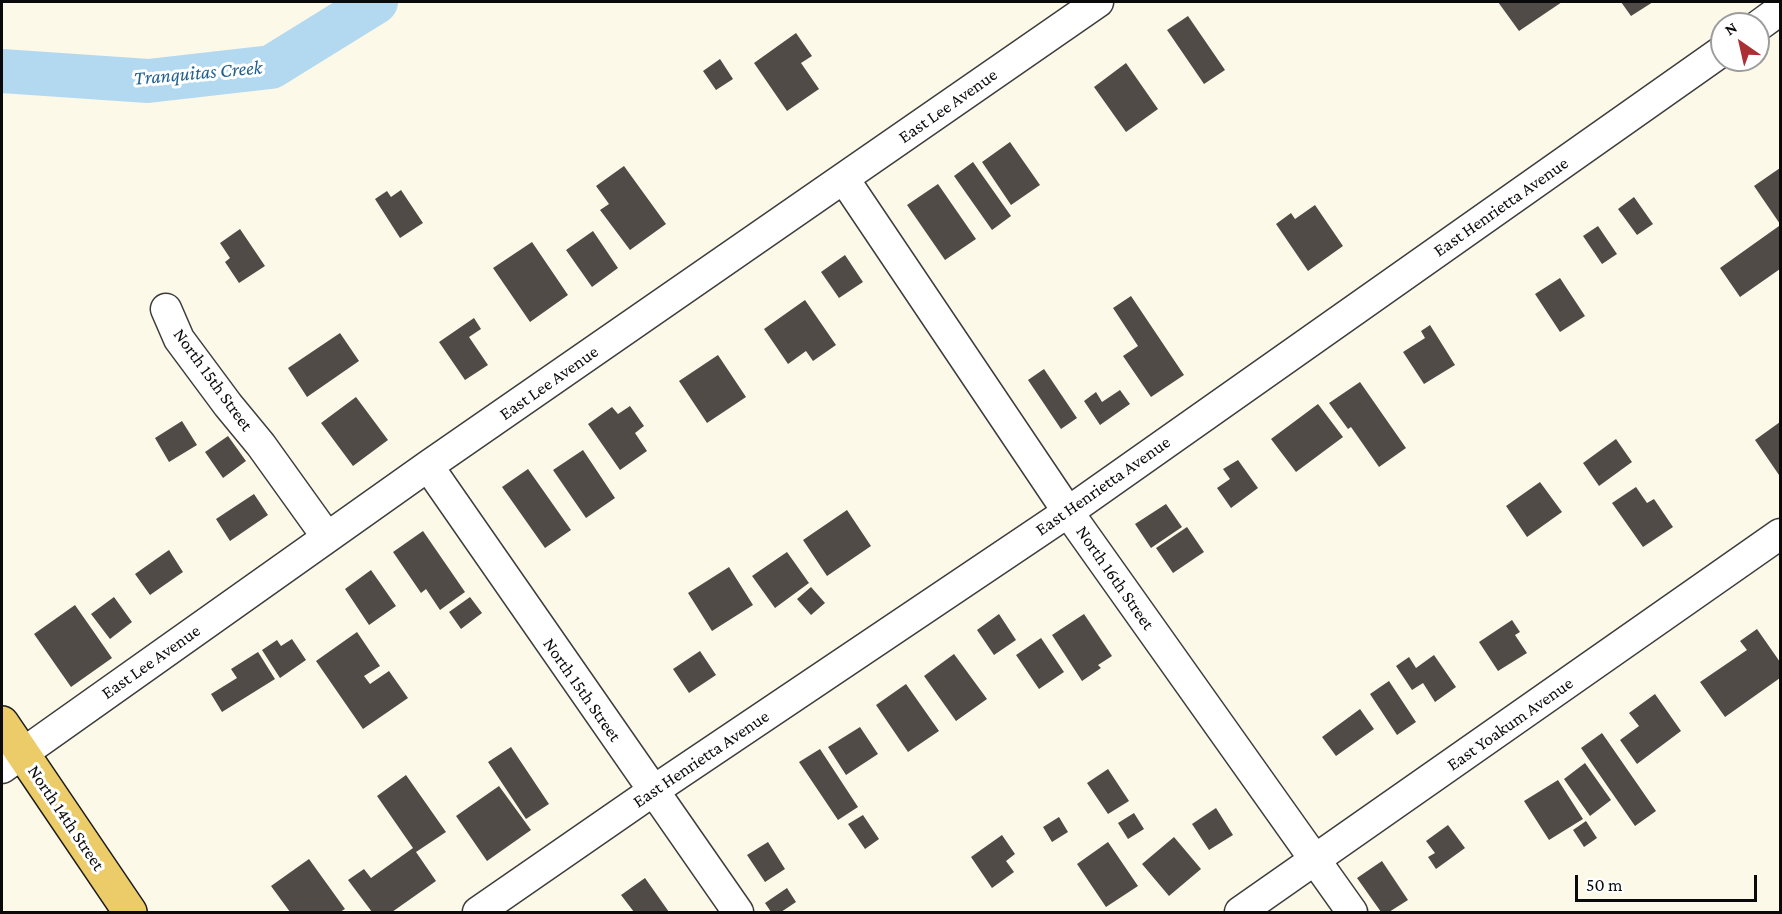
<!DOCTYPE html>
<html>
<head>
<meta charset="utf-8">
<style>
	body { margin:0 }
	#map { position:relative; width:1782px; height:914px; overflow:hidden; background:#fdf9e8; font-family:"Crimson Pro",serif }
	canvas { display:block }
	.frame { position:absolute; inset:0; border:3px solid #0a0a0a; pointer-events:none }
	.north { position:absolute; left:1710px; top:12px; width:60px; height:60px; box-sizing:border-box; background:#fff; border:2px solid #9d9d9d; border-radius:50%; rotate:326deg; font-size:16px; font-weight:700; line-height:24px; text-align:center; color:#0a0a0a }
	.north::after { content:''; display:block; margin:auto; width:21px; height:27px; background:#ac2f36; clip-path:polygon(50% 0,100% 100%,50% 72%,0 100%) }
	.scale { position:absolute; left:1575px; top:875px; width:182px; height:27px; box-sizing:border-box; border:3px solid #0a0a0a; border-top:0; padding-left:8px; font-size:18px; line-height:21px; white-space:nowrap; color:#0a0a0a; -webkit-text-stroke:4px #fff; paint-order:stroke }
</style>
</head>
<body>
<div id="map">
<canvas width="1782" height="914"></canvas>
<div class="frame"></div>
<div class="north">N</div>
<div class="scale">50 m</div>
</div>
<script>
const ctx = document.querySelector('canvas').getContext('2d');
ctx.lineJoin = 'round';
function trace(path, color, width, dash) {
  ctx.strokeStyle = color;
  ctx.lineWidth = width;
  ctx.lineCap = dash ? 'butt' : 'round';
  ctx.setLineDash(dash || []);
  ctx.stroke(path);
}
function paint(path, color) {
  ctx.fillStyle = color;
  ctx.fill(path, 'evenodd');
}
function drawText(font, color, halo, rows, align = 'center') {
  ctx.font = font + ' "Crimson Pro",serif';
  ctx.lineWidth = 6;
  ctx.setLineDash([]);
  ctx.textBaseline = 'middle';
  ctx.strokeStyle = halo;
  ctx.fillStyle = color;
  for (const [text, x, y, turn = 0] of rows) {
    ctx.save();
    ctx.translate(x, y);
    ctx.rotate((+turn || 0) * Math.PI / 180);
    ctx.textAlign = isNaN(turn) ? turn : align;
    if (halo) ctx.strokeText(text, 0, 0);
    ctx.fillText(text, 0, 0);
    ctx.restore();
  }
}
const river = new Path2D(`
	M 2,71 L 148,81 L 271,67 L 376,2`);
const building = new Path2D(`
	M 1498,2 L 1562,2 L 1519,31 Z
	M 1621,2 L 1653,2 L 1631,16 Z
	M 1188,16 L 1225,70 L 1204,84 L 1167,30 Z
	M 796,33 L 812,56 L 801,63 L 819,89 L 787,111 L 754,63 Z
	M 720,59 L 733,79 L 716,90 L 703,71 Z
	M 1126,63 L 1158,109 L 1126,132 L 1094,87 Z
	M 1010,142 L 1040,185 L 1011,205 L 982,162 Z
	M 973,162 L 1011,216 L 992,230 L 954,176 Z
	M 624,166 L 666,224 L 630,250 L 600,210 L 609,204 L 596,186 Z
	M 1780,168 L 1780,224 L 1754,186 Z
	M 938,184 L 976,239 L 945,260 L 907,205 Z
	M 401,190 L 423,223 L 400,238 L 375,199 L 387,191 L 391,197 Z
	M 1634,197 L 1653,224 L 1637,235 L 1618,209 Z
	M 1315,205 L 1343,246 L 1308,271 L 1276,224 L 1291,213 L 1295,219 Z
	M 1598,226 L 1617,254 L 1602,264 L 1583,236 Z
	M 1779,226 L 1780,269 L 1740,297 L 1720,268 Z
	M 240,229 L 265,266 L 239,283 L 225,262 L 230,258 L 220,243 Z
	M 593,231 L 618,268 L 592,287 L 566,250 Z
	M 532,242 L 568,295 L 530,322 L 493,268 Z
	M 845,255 L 863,282 L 839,298 L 821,272 Z
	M 1560,278 L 1585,316 L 1560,332 L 1535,294 Z
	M 1131,296 L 1184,375 L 1151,397 L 1123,356 L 1138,346 L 1113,308 Z
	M 805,300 L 836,345 L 813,361 L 806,351 L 788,364 L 764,329 Z
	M 474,318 L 481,329 L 469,337 L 488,365 L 465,380 L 439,342 Z
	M 1430,325 L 1455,365 L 1424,384 L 1403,352 L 1425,338 L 1421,331 Z
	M 340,333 L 359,361 L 307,397 L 288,368 Z
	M 718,355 L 746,397 L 707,423 L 679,381 Z
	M 1044,369 L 1077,418 L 1061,429 L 1028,380 Z
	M 1360,382 L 1406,448 L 1379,467 L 1351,427 L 1348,429 L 1329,403 Z
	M 1120,390 L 1130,404 L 1100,425 L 1084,401 L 1096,392 L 1102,402 Z
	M 356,397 L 388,440 L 353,466 L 321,423 Z
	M 1318,404 L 1343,437 L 1296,472 L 1271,439 Z
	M 630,406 L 644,426 L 635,433 L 647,451 L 620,470 L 588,424 L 612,407 L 618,414 Z
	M 182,421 L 197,445 L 169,462 L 155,438 Z
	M 1780,422 L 1780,474 L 1779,475 L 1755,440 Z
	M 228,436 L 246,461 L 223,478 L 205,452 Z
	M 1616,439 L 1632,462 L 1599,486 L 1583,463 Z
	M 583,450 L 615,498 L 586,518 L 553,470 Z
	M 1238,460 L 1258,488 L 1231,508 L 1217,488 L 1230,479 L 1223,469 Z
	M 528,469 L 571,530 L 545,548 L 502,487 Z
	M 1540,482 L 1562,512 L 1527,537 L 1506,506 Z
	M 1636,487 L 1647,503 L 1654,499 L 1673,527 L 1643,547 L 1612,503 Z
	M 254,494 L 268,515 L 230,541 L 216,519 Z
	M 1166,504 L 1182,527 L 1151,548 L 1135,524 Z
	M 847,510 L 871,546 L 827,576 L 803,540 Z
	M 1187,527 L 1204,552 L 1173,573 L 1156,548 Z
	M 423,531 L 465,592 L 440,610 L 426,589 L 421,593 L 393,552 Z
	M 169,550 L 183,572 L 150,595 L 135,574 Z
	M 787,552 L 809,583 L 775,608 L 752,576 Z
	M 729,567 L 753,605 L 712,631 L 688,593 Z
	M 371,570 L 396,606 L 369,625 L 345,589 Z
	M 811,587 L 825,603 L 811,615 L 797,599 Z
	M 114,597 L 132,622 L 110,639 L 91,614 Z
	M 470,597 L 482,613 L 461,629 L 449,612 Z
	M 75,605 L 112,658 L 71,687 L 34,634 Z
	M 999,614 L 1016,640 L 994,655 L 977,630 Z
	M 1084,614 L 1112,656 L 1098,665 L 1101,668 L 1082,681 L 1052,635 Z
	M 1512,620 L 1520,632 L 1515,635 L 1527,653 L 1498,671 L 1479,642 Z
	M 1757,629 L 1780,662 L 1780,678 L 1725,717 L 1700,682 L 1747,650 L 1740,641 Z
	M 357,632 L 380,666 L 364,676 L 370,684 L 389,671 L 408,698 L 363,729 L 316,661 Z
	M 1041,638 L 1064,672 L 1039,689 L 1016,655 Z
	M 292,639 L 306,660 L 280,678 L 262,650 L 277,640 L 281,646 Z
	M 700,651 L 716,675 L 689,693 L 673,669 Z
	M 258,652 L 275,679 L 222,712 L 211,694 L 237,678 L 231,669 Z
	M 954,654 L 987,699 L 956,721 L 924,676 Z
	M 1434,655 L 1456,687 L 1435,702 L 1423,683 L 1412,690 L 1396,666 L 1409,657 L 1416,668 Z
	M 1389,681 L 1416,722 L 1397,735 L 1370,694 Z
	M 906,684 L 939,731 L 908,752 L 876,705 Z
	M 1655,694 L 1681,731 L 1637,764 L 1620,740 L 1639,726 L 1629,713 Z
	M 1360,709 L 1374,729 L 1336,756 L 1322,737 Z
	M 860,727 L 878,754 L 846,775 L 828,747 Z
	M 1602,733 L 1656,811 L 1635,826 L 1581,748 Z
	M 511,747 L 549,804 L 526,819 L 488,762 Z
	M 820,749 L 858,807 L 838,820 L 799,762 Z
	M 1585,763 L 1611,800 L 1590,816 L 1564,779 Z
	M 1108,769 L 1129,801 L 1108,814 L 1087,783 Z
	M 406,775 L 446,832 L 416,852 L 436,881 L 392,912 L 372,912 L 348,880 L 364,869 L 371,878 L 413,848 L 377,796 Z
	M 1558,780 L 1583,819 L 1549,840 L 1524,801 Z
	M 499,786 L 531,830 L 487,861 L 456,816 Z
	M 1216,808 L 1233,835 L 1209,850 L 1192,824 Z
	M 1134,813 L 1144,829 L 1128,839 L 1118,823 Z
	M 863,815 L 879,839 L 865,849 L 848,824 Z
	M 1059,817 L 1068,832 L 1052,842 L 1043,827 Z
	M 1586,821 L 1597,838 L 1584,847 L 1573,830 Z
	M 1448,825 L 1465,848 L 1436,869 L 1428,857 L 1435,853 L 1426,841 Z
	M 1002,835 L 1015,854 L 1006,861 L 1014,872 L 992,888 L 971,857 Z
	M 1174,837 L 1201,869 L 1169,896 L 1142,864 Z
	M 768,842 L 785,869 L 765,882 L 747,855 Z
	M 1108,842 L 1138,886 L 1106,907 L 1077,864 Z
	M 309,859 L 345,909 L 340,912 L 290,912 L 271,886 Z
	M 1382,861 L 1408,900 L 1389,912 L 1381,912 L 1357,878 Z
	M 645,878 L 669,912 L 634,912 L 621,895 Z
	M 787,888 L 796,902 L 781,912 L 771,912 L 765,903 Z`);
const minor = new Path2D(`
	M 1758,26 L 1780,10
	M 844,179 L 1068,512 L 1352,912
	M 166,309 L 179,339 L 228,405 L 261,445 L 327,537
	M 428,466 L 738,912
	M 2,768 L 428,466 L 1098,2
	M 478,912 L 653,791 L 1068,512 L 1722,51
	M 1240,912 L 1780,534`);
const major = new Path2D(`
	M 2,723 L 130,912`);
const streetNames = [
	["East Lee Avenue",948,106,-35],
	["East Henrietta Avenue",1501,207,-35],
	["North 15th Street",213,380,54],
	["East Lee Avenue",549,383,-35],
	["East Henrietta Avenue",1103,486,-35],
	["North 16th Street",1115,578,55],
	["East Lee Avenue",151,662,-35],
	["North 15th Street",582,690,55],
	["East Yoakum Avenue",1510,724,-35],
	["East Henrietta Avenue",701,759,-34],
	["North 14th Street",66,818,56]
];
const waterNames = [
	["Tranquitas Creek",198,73,-5]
];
trace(river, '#b2d9f0', 44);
paint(building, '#514b47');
trace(minor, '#3d3d3d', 33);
trace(major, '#1b1b1b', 36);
trace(minor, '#fff', 30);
trace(major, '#eccc69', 33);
drawText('18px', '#0a0a0a', '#fff', streetNames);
drawText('italic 20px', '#205f8f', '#fff', waterNames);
</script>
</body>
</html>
